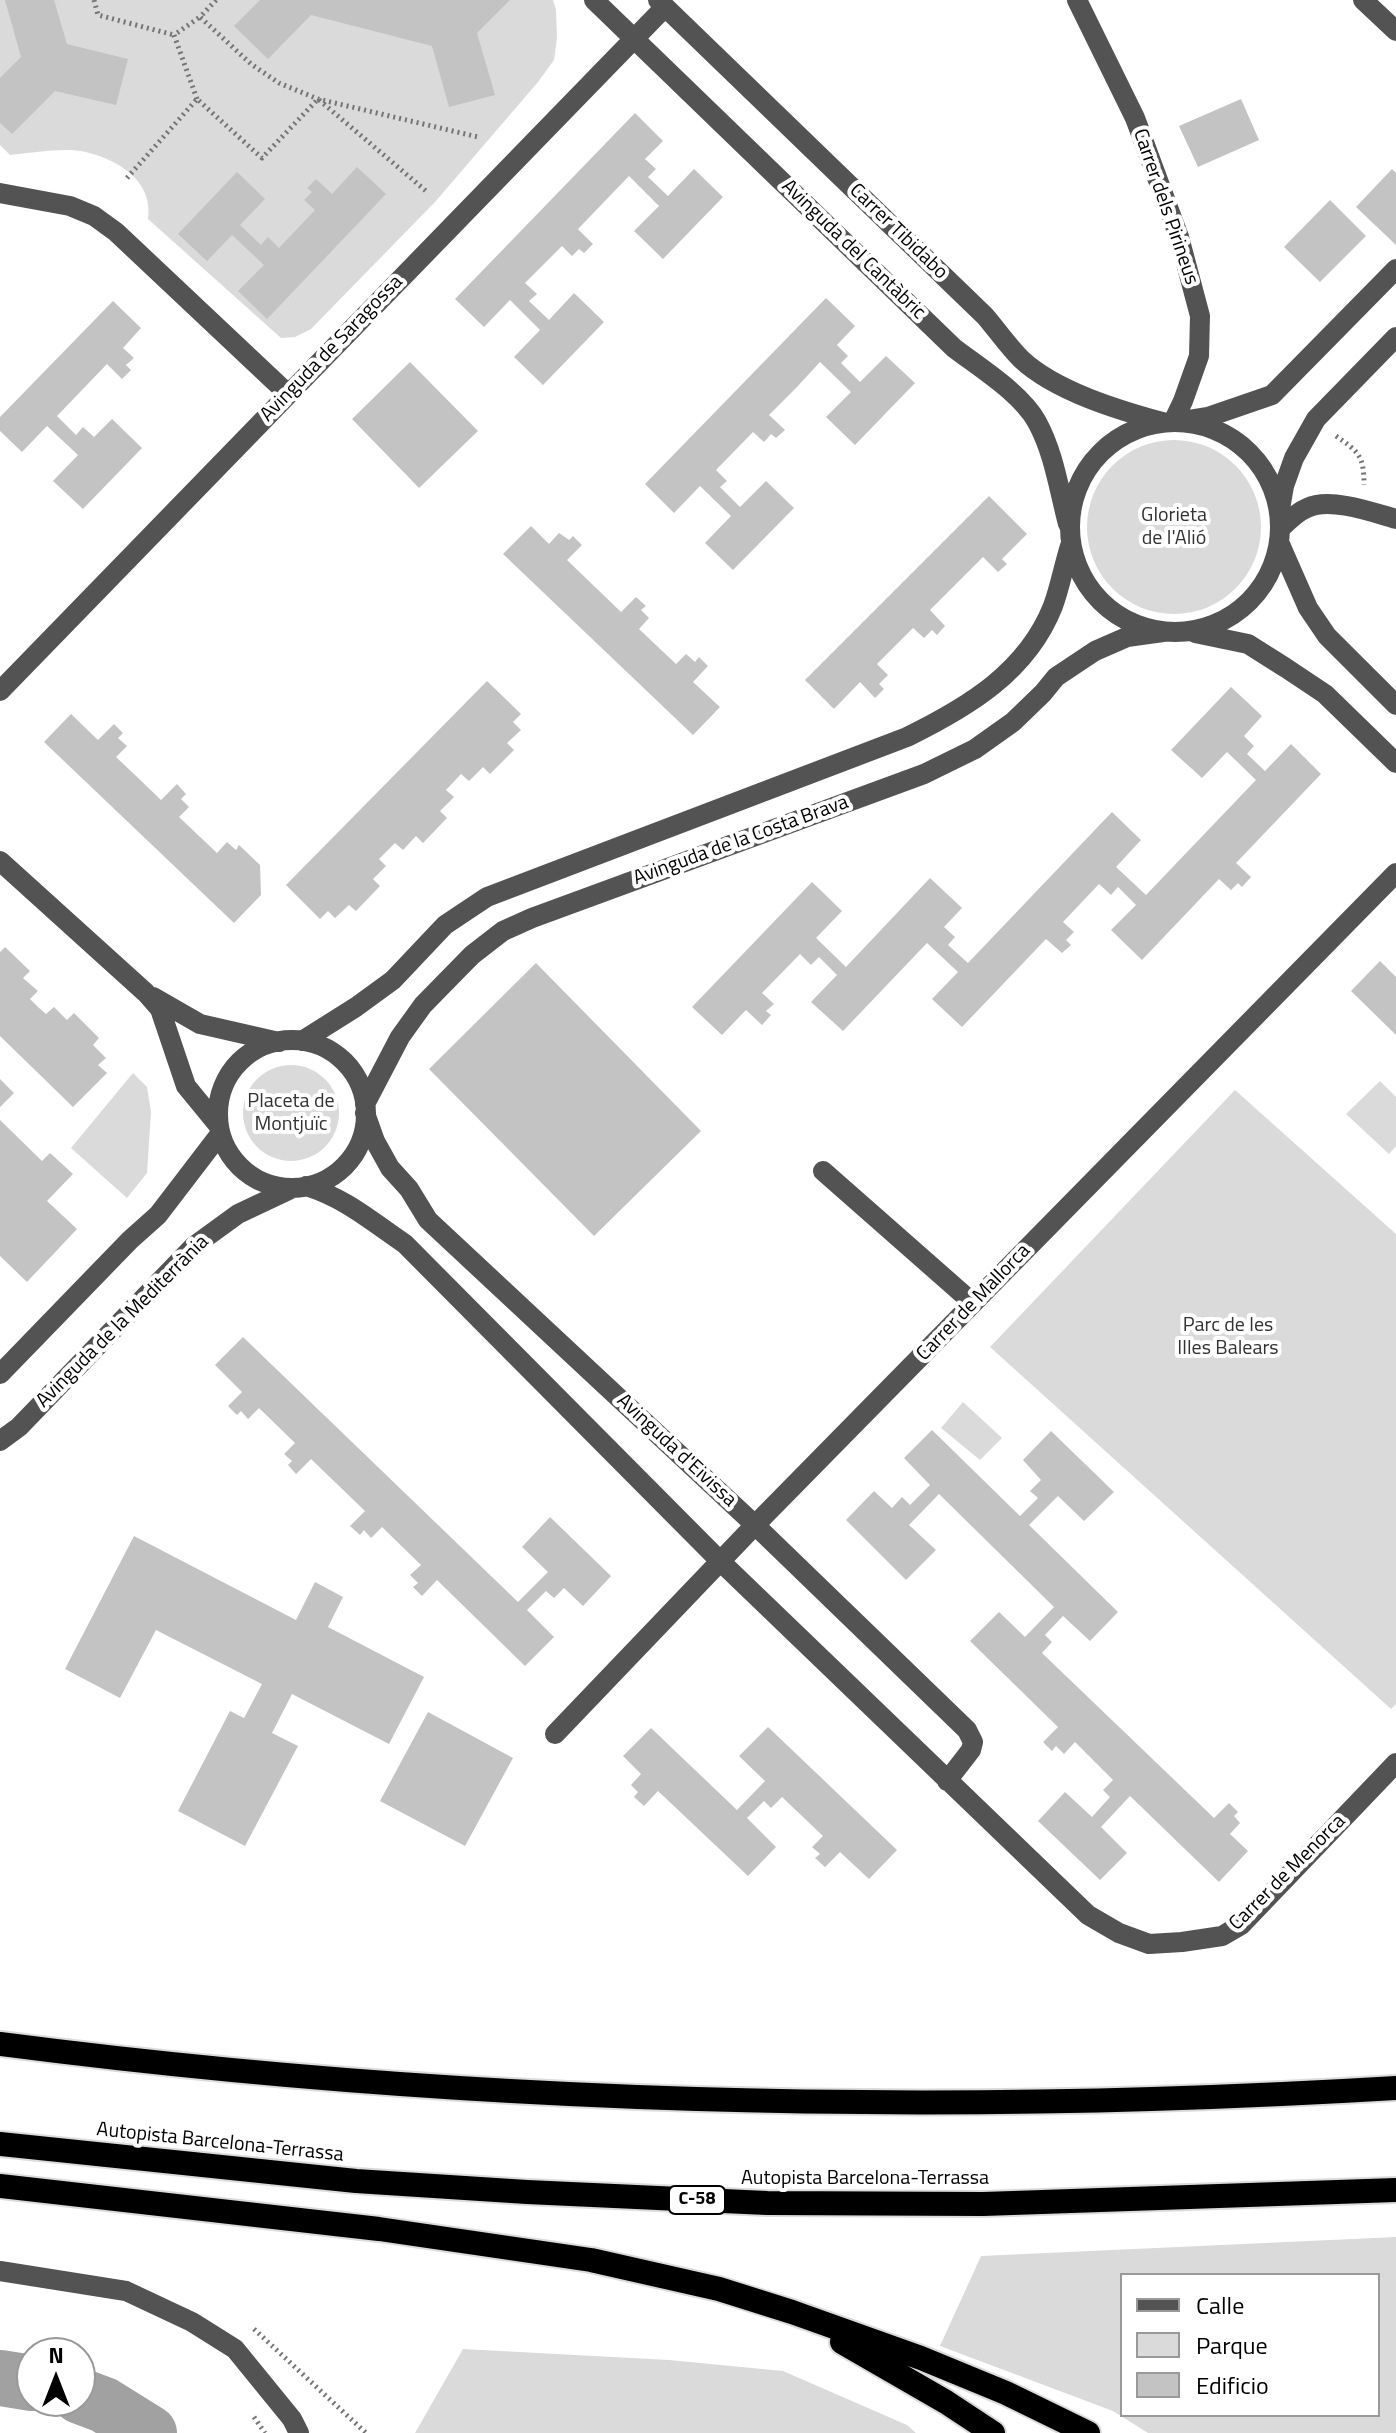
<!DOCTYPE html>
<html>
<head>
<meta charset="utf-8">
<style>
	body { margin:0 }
	#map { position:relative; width:1396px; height:2433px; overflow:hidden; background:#fff; font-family:"Titillium Web",sans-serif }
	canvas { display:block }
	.legend { position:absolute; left:1120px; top:2273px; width:260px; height:144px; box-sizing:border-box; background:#fff; border:2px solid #999; margin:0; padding:10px 14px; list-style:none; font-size:24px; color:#000 }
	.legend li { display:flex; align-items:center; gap:16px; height:40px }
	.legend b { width:40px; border:2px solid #999 }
	.north { position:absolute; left:16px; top:2337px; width:80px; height:80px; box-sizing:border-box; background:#fff; border:2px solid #999; border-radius:50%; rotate:0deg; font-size:22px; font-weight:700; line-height:32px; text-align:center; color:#000 }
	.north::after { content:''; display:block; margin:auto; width:28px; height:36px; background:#000; clip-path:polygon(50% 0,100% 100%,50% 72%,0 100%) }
</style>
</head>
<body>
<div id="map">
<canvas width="1396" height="2433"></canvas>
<ul class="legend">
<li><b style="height:10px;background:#535353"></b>Calle</li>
<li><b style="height:22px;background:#dadada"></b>Parque</li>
<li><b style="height:22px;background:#c3c3c3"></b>Edificio</li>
</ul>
<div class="north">N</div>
</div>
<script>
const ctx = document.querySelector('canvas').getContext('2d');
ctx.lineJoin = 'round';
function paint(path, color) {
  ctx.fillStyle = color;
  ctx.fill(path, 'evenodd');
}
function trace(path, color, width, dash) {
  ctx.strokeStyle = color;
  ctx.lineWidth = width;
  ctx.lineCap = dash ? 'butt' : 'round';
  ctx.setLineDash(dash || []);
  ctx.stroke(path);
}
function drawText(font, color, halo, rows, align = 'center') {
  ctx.font = font + ' "Titillium Web",sans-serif';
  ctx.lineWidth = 8;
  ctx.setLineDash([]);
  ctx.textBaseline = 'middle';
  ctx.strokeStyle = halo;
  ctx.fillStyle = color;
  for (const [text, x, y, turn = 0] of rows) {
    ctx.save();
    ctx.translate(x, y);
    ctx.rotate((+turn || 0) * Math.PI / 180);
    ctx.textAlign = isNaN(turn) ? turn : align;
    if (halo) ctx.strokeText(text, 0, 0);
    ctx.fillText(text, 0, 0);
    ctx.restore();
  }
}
const green = new Path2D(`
	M 0,0 L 553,0 L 556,10 L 557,38 L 554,60 L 538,82 L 435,202 L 311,329 L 295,337 L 281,338 L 148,219 C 154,179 114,157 80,151 C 60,148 30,153 10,155 L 0,145 Z
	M1087 527a87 87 0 1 1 174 0a87 87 0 1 1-174 0Z
	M243 1113a48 48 0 1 1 96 0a48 48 0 1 1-96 0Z
	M 133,1073 L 147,1087 L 151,1112 L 147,1173 L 127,1198 L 71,1148 Z
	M 1380,1081 L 1396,1097 L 1396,1146 L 1389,1154 L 1346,1114 Z
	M 1235,1090 L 1396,1234 L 1396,1704 L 1391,1709 L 990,1347 Z
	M 963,1402 L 1002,1438 L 980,1460 L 941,1428 Z
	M 1396,2237 L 1396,2433 L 1148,2433 L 1113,2411 L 940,2346 L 981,2256 ZM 1122,2275 L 1378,2275 L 1378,2415 L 1122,2415 Z
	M 463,2349 L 669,2360 L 783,2371 L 907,2425 L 916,2433 L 415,2433 Z`);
const river = new Path2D(`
	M 0,2378 L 32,2383
	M 80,2396 L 104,2405 L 149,2433`);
const building = new Path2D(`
	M 5,0 L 54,0 L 67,44 L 128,59 L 116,105 L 55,91 L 12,134 L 0,123 L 0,78 L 21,57 Z
	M 260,0 L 510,0 L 477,33 L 495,95 L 449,107 L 432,46 L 311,15 L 268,59 L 234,26 Z
	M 1241,99 L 1259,140 L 1198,167 L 1179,126 Z
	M 635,113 L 663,141 L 645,159 L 656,169 L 648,177 L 668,196 L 694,169 L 723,197 L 663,259 L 634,231 L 659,206 L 629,176 L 578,229 L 593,244 L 584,253 L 579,249 L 572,256 L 562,246 L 525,283 L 537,294 L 529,301 L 549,320 L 574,293 L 604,322 L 543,385 L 514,357 L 540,330 L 510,300 L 484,327 L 455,299 Z
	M 357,167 L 386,194 L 267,319 L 238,291 L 264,265 L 232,235 L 207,261 L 178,234 L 237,172 L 265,199 L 240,225 L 261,245 L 268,237 L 279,248 L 315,210 L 304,200 L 312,192 L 307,188 L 316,179 L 332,194 Z
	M 1392,169 L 1396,173 L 1396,245 L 1356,207 Z
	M 1330,200 L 1366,236 L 1320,282 L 1284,247 Z
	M 826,298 L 855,326 L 837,345 L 848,356 L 841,363 L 860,382 L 886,356 L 915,383 L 855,445 L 826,417 L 851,392 L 820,362 L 796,388 L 769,415 L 785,430 L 776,438 L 771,434 L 764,442 L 753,432 L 716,470 L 727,481 L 720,487 L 740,507 L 766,481 L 794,508 L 733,570 L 705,543 L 731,516 L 700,486 L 674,513 L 645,484 Z
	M 113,301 L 141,328 L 123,348 L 134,358 L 126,365 L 131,370 L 122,379 L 107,364 L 57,416 L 76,435 L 83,427 L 94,437 L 112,419 L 142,448 L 83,509 L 53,481 L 78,455 L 47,426 L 22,452 L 0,431 L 0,417 Z
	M 410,362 L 478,431 L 419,488 L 352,419 Z
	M 989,496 L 1027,534 L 1002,559 L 1007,564 L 998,572 L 983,557 L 930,610 L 945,626 L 937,635 L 932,630 L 924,638 L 913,628 L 877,664 L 888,675 L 879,684 L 884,689 L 875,698 L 860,682 L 834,709 L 805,680 Z
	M 531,526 L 549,544 L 559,533 L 569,540 L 573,536 L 582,545 L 567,560 L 621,612 L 636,597 L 646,606 L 641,610 L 649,618 L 639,629 L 676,664 L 686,654 L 695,662 L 699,657 L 708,666 L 693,682 L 720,707 L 693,735 L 503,554 Z
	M 487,681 L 521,714 L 513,722 L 521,730 L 507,743 L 514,750 L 490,774 L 483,767 L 469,781 L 461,774 L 446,790 L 454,797 L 440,811 L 447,818 L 423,843 L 416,836 L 403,850 L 395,843 L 379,859 L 386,866 L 373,879 L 380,886 L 356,911 L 349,905 L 335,918 L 328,911 L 320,919 L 286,885 Z
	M 1231,687 L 1262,716 L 1244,736 L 1254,746 L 1247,754 L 1265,771 L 1291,744 L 1321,774 L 1236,863 L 1251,877 L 1242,887 L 1238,883 L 1231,890 L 1219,879 L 1142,960 L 1111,930 L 1136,905 L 1118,887 L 1111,895 L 1099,884 L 1063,922 L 1074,932 L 1066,940 L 1071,945 L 1062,953 L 1046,939 L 962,1027 L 932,999 L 958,972 L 927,943 L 843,1031 L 811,1002 L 837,975 L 819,957 L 811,965 L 800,954 L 762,993 L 774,1004 L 766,1011 L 771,1015 L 762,1025 L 746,1010 L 722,1035 L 692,1007 L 812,882 L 842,911 L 816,938 L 846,967 L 930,878 L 962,908 L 944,927 L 955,937 L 948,945 L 968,963 L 1112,812 L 1141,840 L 1116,867 L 1146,895 L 1256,780 L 1227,752 L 1202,778 L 1171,750 Z
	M 71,714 L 98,740 L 114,724 L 123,733 L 118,738 L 127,746 L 116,757 L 134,774 L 161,800 L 177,784 L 186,794 L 181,799 L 189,807 L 179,817 L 217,853 L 227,842 L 236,850 L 239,845 L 260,865 L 261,895 L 234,923 L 44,742 Z
	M 5,947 L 30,971 L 23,978 L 38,991 L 30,999 L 38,1007 L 46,1014 L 54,1007 L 67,1020 L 74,1013 L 99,1038 L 93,1045 L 106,1058 L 98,1065 L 107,1073 L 73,1107 L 0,1036 L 0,952 Z
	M 1380,961 L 1396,977 L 1396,1035 L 1351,991 Z
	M 536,963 L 701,1131 L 594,1236 L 429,1069 Z
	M 0,1079 L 14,1093 L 0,1107 Z
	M 0,1120 L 42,1161 L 50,1153 L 73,1174 L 47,1201 L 77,1229 L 27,1282 L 0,1256 Z
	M 243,1337 L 518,1602 L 548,1572 L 522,1547 L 550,1517 L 611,1576 L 583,1606 L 564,1588 L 554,1598 L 546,1591 L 527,1610 L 554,1637 L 525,1666 L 437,1580 L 422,1596 L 413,1587 L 418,1583 L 410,1575 L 421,1565 L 382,1527 L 371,1538 L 364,1530 L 360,1535 L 350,1526 L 365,1511 L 311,1459 L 296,1474 L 288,1465 L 292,1461 L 284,1454 L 295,1443 L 259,1408 L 248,1419 L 241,1411 L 237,1415 L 228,1406 L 242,1392 L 215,1365 Z
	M 932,1430 L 1020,1516 L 1038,1498 L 1030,1491 L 1041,1480 L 1023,1460 L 1051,1431 L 1114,1492 L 1084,1521 L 1058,1496 L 1029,1525 L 1118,1612 L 1090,1641 L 1063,1616 L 1045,1635 L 1052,1642 L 1042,1653 L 1214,1818 L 1229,1803 L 1238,1812 L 1234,1816 L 1240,1823 L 1230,1834 L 1248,1851 L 1219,1882 L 1130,1796 L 1101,1827 L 1127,1853 L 1100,1880 L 1038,1821 L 1065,1792 L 1092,1817 L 1110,1797 L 1103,1790 L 1113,1780 L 1075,1742 L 1064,1754 L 1056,1746 L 1052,1751 L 1043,1742 L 1058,1727 L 970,1641 L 999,1612 L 1025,1637 L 1054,1607 L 939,1494 L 909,1525 L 936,1550 L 906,1580 L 846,1520 L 874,1491 L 892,1508 L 902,1497 L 910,1505 L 930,1485 L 904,1458 Z
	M 134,1536 L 296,1620 L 315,1582 L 343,1597 L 328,1627 L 424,1677 L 389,1744 L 292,1694 L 272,1733 L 298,1746 L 245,1846 L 178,1811 L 230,1711 L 244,1718 L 262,1684 L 156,1630 L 120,1698 L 65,1669 Z
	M 428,1712 L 513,1758 L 465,1846 L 380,1801 Z
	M 768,1727 L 897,1850 L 869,1879 L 840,1852 L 825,1867 L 815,1858 L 820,1854 L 812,1847 L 823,1836 L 782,1797 L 771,1808 L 764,1801 L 747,1818 L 776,1847 L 748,1876 L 658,1791 L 644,1806 L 634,1797 L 638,1792 L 631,1785 L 641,1774 L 623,1756 L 651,1728 L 737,1810 L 765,1781 L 739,1756 Z`);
const path = new Path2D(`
	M 94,0 L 98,15 L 174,35
	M 216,0 L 200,17 L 251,64 L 279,83 L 318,99 L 478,137
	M 197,99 L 174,35 L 200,17
	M 127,178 L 197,99 L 262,158 L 318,99 L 426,191
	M 1336,436 C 1359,452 1364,456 1364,485
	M 254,2329 L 366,2433
	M 254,2417 L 265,2433`);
const minor = new Path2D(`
	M 594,0 L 954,348 C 980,368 1021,393 1037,422 C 1054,453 1059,490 1068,524
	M 658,0 L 985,316 C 997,330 1008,346 1021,359 C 1055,391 1118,410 1162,422
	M 1077,0 L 1135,118 L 1179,237 L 1200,316 L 1199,356 L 1183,401 L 1173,422
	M 1363,0 L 1396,31
	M 0,193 L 70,206 L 94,216 L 116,232 L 288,394
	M 1189,420 L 1208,417 L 1272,395 L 1396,269
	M1070 527a105 105 0 1 1 210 0a105 105 0 1 1-210 0Z
	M 1280,509 L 1284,486 L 1294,458 L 1316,419 L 1396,337
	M 1281,528 C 1288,521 1297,512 1307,508 C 1330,497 1372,512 1396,519
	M 1279,542 L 1308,608 L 1327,636 L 1396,705
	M 1195,633 L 1248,644 L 1286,668 L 1325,694 L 1396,763
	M 0,691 L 665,7
	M 0,861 L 146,993 L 160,1009 L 186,1086 L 218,1125
	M 153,997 L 200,1024 L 279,1042
	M218 1114a74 74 0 1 1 148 0a74 74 0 1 1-148 0Z
	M 302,1041 L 356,1007 L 393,980 L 445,925 L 487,897 L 907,737 C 968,707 1027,672 1053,606 C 1060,587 1064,565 1070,546
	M 365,1104 L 400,1037 L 423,1005 L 472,955 L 503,931 L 532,918 L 924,774 L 975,749 L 1013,722 L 1043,693 L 1056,677 L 1095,651 L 1127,637 L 1163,632
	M 365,1113 L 375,1141 L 390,1168 L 409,1189 L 428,1220 L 755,1525 L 967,1730 L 973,1742 L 971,1750 L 947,1781
	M 823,1171 L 973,1303
	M 306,1186 C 345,1198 371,1221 405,1244 L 721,1562 L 1088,1915 L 1119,1933 L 1149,1944 L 1182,1942 L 1222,1936 L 1241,1925 L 1396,1763
	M 0,1374 L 130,1240 L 158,1215 L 220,1134
	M 0,1441 L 19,1427 L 194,1246 L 238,1214 L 293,1188
	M 555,1734 L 755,1525 L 1396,873
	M 0,2271 L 126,2291 L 192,2322 L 235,2349 L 292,2419 L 299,2433`);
const highway = new Path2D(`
	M 0,2044 C 462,2104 931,2116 1396,2088
	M 0,2144 L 356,2181 L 527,2192 L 767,2203 L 983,2204 L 1396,2190
	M 0,2186 L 379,2229 L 591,2260 L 719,2289 L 792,2312 L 921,2358 L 1006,2393 L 1088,2433
	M 842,2342 L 946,2402 L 993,2433`);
const shields = [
	[697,2200,56]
];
const shieldNames = [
	["C-58",697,2200]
];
const streetNames = [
	["Carrer dels Pirineus",1165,207,71],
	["Carrer Tibidabo",898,232,44],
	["Avinguda del Cantàbric",853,250,44],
	["Avinguda de Saragossa",332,349,-46],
	["Avinguda de la Costa Brava",741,841,-20],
	["Carrer de Mallorca",974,1303,-46],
	["Avinguda de la Mediterrània",123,1322,-45],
	["Avinguda d'Eivissa",676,1451,43],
	["Carrer de Menorca",1288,1873,-45],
	["Autopista Barcelona-Terrassa",220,2143,6],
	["Autopista Barcelona-Terrassa",865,2179]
];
const parkNames = [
	["Glorieta",1174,516],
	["de l'Alió",1174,539],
	["Placeta de",291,1102],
	["Montjuïc",291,1125],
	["Parc de les",1228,1326],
	["Illes Balears",1228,1349]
];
paint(green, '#dadada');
trace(river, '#a1a1a1', 56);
paint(building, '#c3c3c3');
trace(highway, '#dbdbdb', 28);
trace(path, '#757575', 5, [2, 4]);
trace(minor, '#535353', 20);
trace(highway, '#000', 24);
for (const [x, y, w] of shields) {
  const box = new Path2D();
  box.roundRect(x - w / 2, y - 14, w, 28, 6);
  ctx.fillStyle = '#fff';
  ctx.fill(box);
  trace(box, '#000', 2);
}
drawText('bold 18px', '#000', null, shieldNames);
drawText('20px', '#000', '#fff', streetNames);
drawText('20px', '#313131', '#fff', parkNames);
</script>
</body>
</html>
